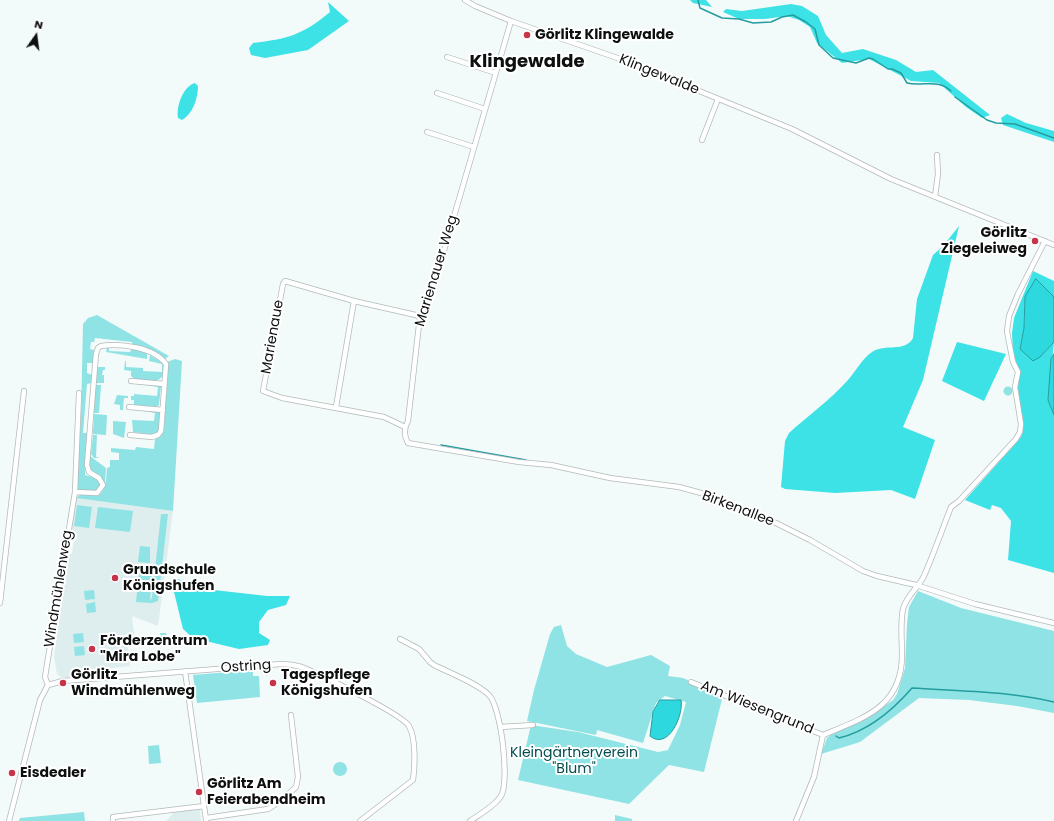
<!DOCTYPE html>
<html>
<head>
<meta charset="utf-8">
<style>
	body { margin:0 }
	#map { position:relative; width:1054px; height:821px; overflow:hidden; background:#f3fafa; font-family:Poppins,sans-serif }
	canvas { display:block }
	.north { position:absolute; left:16px; top:16px; width:40px; height:40px; -webkit-text-stroke:3px #fff; paint-order:stroke; rotate:14deg; font-size:11px; font-weight:700; line-height:16px; text-align:center; color:#0e1010 }
	.north::after { content:''; display:block; margin:auto; width:14px; height:18px; background:#0e1010; clip-path:polygon(50% 0,100% 100%,50% 72%,0 100%) }
</style>
</head>
<body>
<div id="map">
<canvas width="1054" height="821"></canvas>
<div class="north">N</div>
</div>
<script>
const ctx = document.querySelector('canvas').getContext('2d');
ctx.lineJoin = 'round';
function paint(path, color) {
  ctx.fillStyle = color;
  ctx.fill(path, 'evenodd');
}
function trace(path, color, width, dash) {
  ctx.strokeStyle = color;
  ctx.lineWidth = width;
  ctx.lineCap = dash ? 'butt' : 'round';
  ctx.setLineDash(dash || []);
  ctx.stroke(path);
}
function drawText(font, color, halo, rows, align = 'center') {
  ctx.font = font + ' Poppins,sans-serif';
  ctx.lineWidth = 4;
  ctx.setLineDash([]);
  ctx.textBaseline = 'middle';
  ctx.strokeStyle = halo;
  ctx.fillStyle = color;
  for (const [text, x, y, turn = 0] of rows) {
    ctx.save();
    ctx.translate(x, y);
    ctx.rotate((+turn || 0) * Math.PI / 180);
    ctx.textAlign = isNaN(turn) ? turn : align;
    if (halo) ctx.strokeText(text, 0, 0);
    ctx.fillText(text, 0, 0);
    ctx.restore();
  }
}
const built = new Path2D(`
	M 76,498 L 173,511 L 158,626 L 132,616 L 135,640 L 127,641 L 130,666 L 71,673 L 71,677 L 62,678 L 57,674 L 54,657 L 68,553 L 72,554 L 75,532 L 71,531 Z
	M 197,808 L 200,810 L 201,821 L 166,821 L 176,810 Z`);
const green = new Path2D(`
	M 97,315 L 169,356 L 165,359 L 143,347 L 132,345 L 132,342 L 95,338 L 94,342 L 91,342 L 90,349 L 94,350 L 93,363 L 87,363 L 87,373 L 92,375 L 91,383 L 87,384 L 83,433 L 88,433 L 85,475 L 96,478 L 101,484 L 96,491 L 79,490 L 76,488 L 81,418 L 83,324 L 88,318 Z
	M 107,348 L 109,348 L 109,351 L 130,352 L 131,350 L 139,349 L 147,353 L 147,359 L 106,352 Z
	M 150,355 L 163,363 C 170,387 139,385 131,376 L 131,371 L 124,370 L 125,361 L 126,361 L 126,367 L 143,368 L 143,371 L 162,372 L 162,364 L 149,361 Z
	M 175,359 L 182,361 L 173,511 L 76,498 L 81,494 L 98,496 C 107,489 106,478 107,468 L 110,467 L 110,460 L 119,460 L 119,453 L 111,452 L 111,448 L 135,450 L 136,447 L 154,449 L 155,439 L 161,436 L 164,430 L 167,362 Z
	M 97,367 L 105,367 L 105,370 L 103,370 L 102,375 L 104,375 L 104,383 L 96,383 Z
	M 132,383 L 158,385 L 161,386 L 159,405 L 156,407 L 134,405 L 134,400 L 131,400 L 131,396 L 134,396 L 134,394 L 157,396 L 158,387 Z
	M 95,385 L 101,385 L 99,413 L 93,413 Z
	M1003.5 391a4.5 4.5 0 1 1 9 0a4.5 4.5 0 1 1-9 0Z
	M 117,395 L 128,396 L 128,398 L 124,398 L 123,410 L 120,410 L 120,405 L 114,404 Z
	M 130,408 L 157,411 L 160,413 L 159,432 L 153,435 L 133,432 L 132,420 L 154,421 L 155,413 Z
	M 94,414 L 107,415 L 106,435 L 93,434 Z
	M 113,421 L 126,422 L 124,438 L 113,434 Z
	M 93,435 L 97,435 L 96,457 L 100,458 L 94,458 L 91,454 Z
	M 90,456 L 106,468 L 105,483 C 96,468 88,478 90,456 Z
	M 77,505 L 92,507 L 89,528 L 74,526 Z
	M 98,507 L 133,511 L 130,532 L 95,528 Z
	M 161,514 L 168,514 L 158,601 L 152,603 L 136,602 L 139,573 L 152,575 L 150,601 L 152,597 Z
	M 140,546 L 150,547 L 150,563 L 138,562 Z
	M 94,590 L 95,599 L 85,600 L 84,591 Z
	M 918,591 L 961,608 L 1054,631 L 1054,713 L 1017,706 L 969,700 L 919,698 L 860,742 L 821,754 L 827,738 L 834,732 L 862,721 L 893,700 L 897,694 L 905,668 L 907,624 L 909,607 Z
	M 95,602 L 96,612 L 87,613 L 86,604 Z
	M 561,625 L 567,646 L 576,654 L 607,667 L 651,655 L 670,666 L 668,676 L 683,678 L 723,695 L 704,772 L 669,765 L 629,804 L 518,780 L 531,725 L 578,732 L 658,752 L 668,750 L 680,725 L 686,702 L 665,696 L 656,703 L 643,743 L 597,730 L 596,735 L 527,721 L 534,690 L 550,634 L 554,627 Z
	M 83,633 L 84,642 L 74,643 L 73,634 Z
	M 160,633 L 166,633 L 167,637 L 170,637 L 171,643 L 163,645 Z
	M 84,646 L 85,655 L 75,656 L 74,647 Z
	M 253,670 L 253,676 L 259,676 L 260,697 L 197,703 L 193,675 Z
	M 159,745 L 161,763 L 149,764 L 148,746 Z
	M333 769a7 7 0 1 1 14 0a7 7 0 1 1-14 0Z
	M 84,812 L 85,821 L 19,821 L 20,818 Z
	M 615,815 L 632,819 L 632,821 L 615,821 Z`);
const forest = new Path2D(`
	M 690,0 L 706,0 L 712,7 L 693,3 Z
	M 328,2 L 349,21 L 308,50 L 265,58 L 251,55 L 249,48 L 253,43 C 287,39 303,35 330,12 Z
	M 791,4 L 802,6 L 818,16 L 826,35 L 842,53 L 863,49 L 896,60 L 916,72 L 933,70 L 990,115 L 982,118 L 966,107 L 939,83 L 911,81 L 869,59 L 842,63 L 817,43 L 810,27 L 799,20 L 787,16 L 765,19 L 739,19 L 723,12 L 726,9 L 742,11 Z
	M 195,83 L 198,86 C 198,98 193,114 182,120 L 178,118 C 176,107 183,86 195,83 Z
	M 1007,114 L 1026,123 L 1054,131 L 1054,142 L 1003,125 L 1001,118 Z
	M 959,226 L 923,380 L 903,427 L 935,440 L 915,499 L 891,490 L 835,493 L 785,489 L 781,487 L 785,441 L 789,433 C 808,416 831,399 848,380 C 856,371 862,359 872,352 C 885,343 905,353 913,338 L 917,299 L 933,255 L 943,246 Z
	M 1033,271 L 1054,281 L 1054,297 L 1045,288 L 1025,297 L 1024,328 L 1020,348 L 1026,354 L 1040,357 L 1054,342 L 1048,400 L 1054,415 L 1054,573 L 1008,560 L 1011,521 L 1001,508 L 992,505 L 990,510 L 965,500 L 1021,437 L 1023,429 L 1018,389 L 1019,369 L 1013,354 L 1012,333 L 1014,318 Z
	M 957,342 L 1006,354 L 984,401 L 942,381 Z
	M 175,578 L 205,589 L 267,596 L 290,596 L 286,605 L 268,610 L 259,622 L 259,633 L 270,640 L 268,645 L 239,649 L 193,638 L 183,629 L 174,592 Z`);
const water = new Path2D(`
	M 1036,279 L 1054,297 L 1054,342 L 1040,357 L 1033,361 L 1020,349 L 1024,328 L 1025,297 Z
	M 1054,354 L 1054,415 L 1048,400 L 1051,359 Z
	M 660,700 L 681,700 C 684,715 668,751 650,736 L 653,712 Z`);
const stream = new Path2D(`
	M 698,0 L 700,8 L 722,18 L 739,19 L 753,23 L 771,22 L 782,17 L 793,15 L 806,22 L 815,29 L 819,45 L 833,58 L 856,63 L 869,58 L 873,59 L 888,69 L 892,69 L 901,73 L 907,83 C 922,87 938,78 951,91
	M 955,97 L 987,120 L 996,123 L 1015,124 L 1054,138
	M 441,445 L 526,460
	M 836,736 L 839,738 C 868,731 893,710 912,688 C 959,691 1008,691 1054,702`);
const minor = new Path2D(`
	M 465,0 L 475,6 L 511,21 L 626,61 L 792,129 L 891,179 L 1054,245
	M 511,21 L 436,278 L 425,311 L 420,316 L 408,421 C 404,428 404,436 408,443 L 519,462 L 551,465 L 610,478 L 679,487 L 701,493 L 776,523 L 810,540 L 863,571 L 877,576 L 916,585 L 975,604 L 1054,623
	M 447,57 L 496,73
	M 437,93 L 485,109
	M 427,132 L 474,147
	M 702,140 L 718,99
	M 935,197 L 938,174 L 937,155
	M 131,381 L 164,384
	M 129,407 L 163,410
	M 336,407 L 354,301
	M 405,427 L 384,417 L 282,398 L 263,391 L 283,284 L 285,281 L 354,301 L 420,316
	M 75,492 L 97,493 L 103,485 L 99,478 L 89,472 L 87,465 L 96,354 L 98,348 L 101,346 C 120,343 154,347 166,364 L 161,431 L 158,435 L 152,437 L 130,435
	M 0,603 L 24,391
	M 400,639 L 419,649 L 430,662 L 434,665 C 450,673 477,683 489,695 C 501,707 510,781 501,796 C 495,806 480,814 470,821
	M 185,671 L 206,820
	M 691,682 L 823,735
	M 48,685 L 45,677 L 75,492 L 79,393
	M 500,727 L 533,725
	M 206,818 L 268,809 L 282,800 L 296,787 L 298,777 L 291,715
	M 9,821 L 40,700 L 48,685 L 63,681 L 281,664 C 288,664 295,665 302,667 C 319,674 402,714 409,726 C 416,738 415,767 413,780 L 360,821
	M 113,821 L 113,817 L 204,806
	M 796,821 L 814,777 L 823,735 C 864,718 902,707 902,655 C 902,640 900,624 903,609 C 907,595 918,588 924,576 C 934,553 942,530 951,507 L 959,501 L 1016,439 L 1020,432 L 1021,424 L 1015,387 L 1018,372 L 1013,362 L 1009,342 L 1007,331 L 1009,316 L 1018,294 L 1045,241`);
const markers = [
	[527,35,4,"#c53448"],
	[1035,241,4,"#c53448"],
	[115,578,4,"#c53448"],
	[92,649,4,"#c53448"],
	[63,683,4,"#c53448"],
	[273,683,4,"#c53448"],
	[12,773,4,"#c53448"],
	[199,792,4,"#c53448"]
];
const poiNames = [
	["Görlitz Klingewalde",535,35],
	["Görlitz",1027,233,"right"],
	["Ziegeleiweg",1027,249,"right"],
	["Grundschule",123,570],
	["Königshufen",123,586],
	["Förderzentrum",100,641],
	["\"Mira Lobe\"",100,657],
	["Görlitz",71,675],
	["Windmühlenweg",71,691],
	["Tagespflege",281,675],
	["Königshufen",281,691],
	["Eisdealer",20,773],
	["Görlitz Am",207,784],
	["Feierabendheim",207,800]
];
const streetNames = [
	["Klingewalde",659,75,22],
	["Marienauer Weg",437,271,-73],
	["Marienaue",273,337,-80],
	["Birkenallee",738,509,21],
	["Windmühlenweg",59,589,-81],
	["Ostring",246,667,-4],
	["Am Wiesengrund",757,708,22]
];
const parkNames = [
	["Kleingärtnerverein",574,753],
	["\"Blum\"",574,769]
];
const districtNames = [
	["Klingewalde",527,62]
];
paint(built, '#deeded');
paint(green, '#8fe3e5');
paint(forest, '#3de2e7');
paint(water, '#2dd9de');
trace(water, '#249da0', 1);
trace(stream, '#249da0', 1.5);
trace(minor, '#b3b9b9', 6);
trace(minor, '#fff', 4.5);
for (const [x, y, r, color] of markers) {
  const dot = new Path2D();
  dot.arc(x, y, r, 0, 2 * Math.PI);
  ctx.fillStyle = color;
  ctx.fill(dot);
  trace(dot, '#fff', 1.5);
}
drawText('bold 14px', '#0e1010', '#fff', poiNames, 'left');
drawText('14px', '#0e1010', '#fff', streetNames);
drawText('14px', '#034d4f', '#fff', parkNames);
drawText('bold 18px', '#0e1010', '#fff', districtNames);
</script>
</body>
</html>
